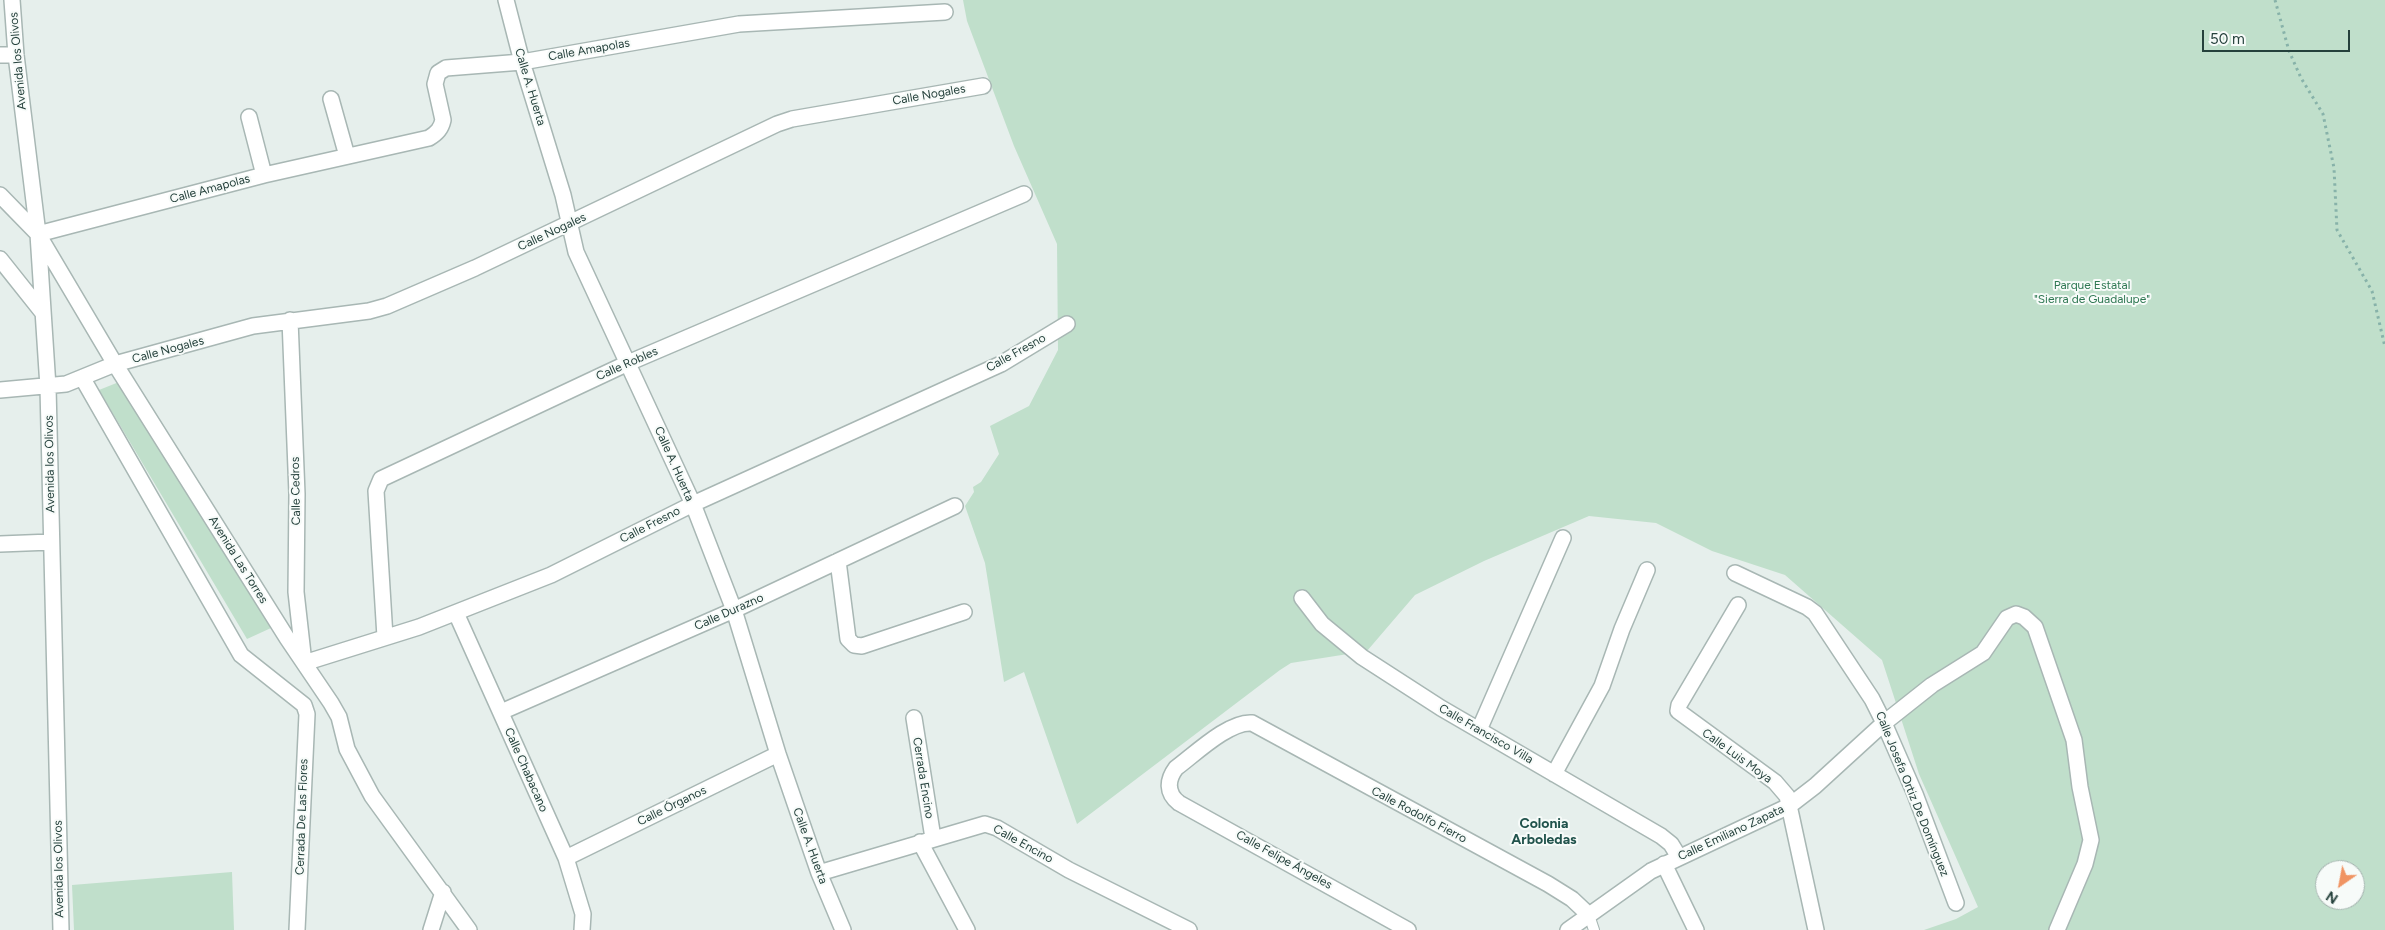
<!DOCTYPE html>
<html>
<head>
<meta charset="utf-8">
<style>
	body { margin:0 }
	#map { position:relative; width:2385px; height:930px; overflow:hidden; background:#e6efec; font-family:Figtree,sans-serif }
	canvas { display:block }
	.north { position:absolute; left:2315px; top:860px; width:50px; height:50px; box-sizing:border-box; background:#f7fbf9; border:1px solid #a3b1ad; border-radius:50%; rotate:213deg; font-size:14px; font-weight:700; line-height:20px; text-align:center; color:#25413c }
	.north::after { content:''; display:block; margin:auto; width:18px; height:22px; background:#f09463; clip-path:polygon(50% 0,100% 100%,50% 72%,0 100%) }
	.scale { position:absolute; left:2202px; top:30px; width:148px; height:22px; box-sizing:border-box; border:2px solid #25413c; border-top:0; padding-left:6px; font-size:15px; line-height:18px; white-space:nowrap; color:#25413c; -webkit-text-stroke:4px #f7fbf9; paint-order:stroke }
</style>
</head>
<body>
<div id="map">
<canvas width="2385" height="930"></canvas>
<div class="north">N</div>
<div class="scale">50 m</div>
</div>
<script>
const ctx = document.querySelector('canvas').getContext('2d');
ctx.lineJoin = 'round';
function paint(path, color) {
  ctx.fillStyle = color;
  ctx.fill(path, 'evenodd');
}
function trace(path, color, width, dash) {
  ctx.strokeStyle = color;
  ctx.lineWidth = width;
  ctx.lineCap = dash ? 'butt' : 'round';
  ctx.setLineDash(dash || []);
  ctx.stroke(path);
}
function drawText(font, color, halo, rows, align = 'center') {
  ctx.font = font + ' Figtree,sans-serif';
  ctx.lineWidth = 4;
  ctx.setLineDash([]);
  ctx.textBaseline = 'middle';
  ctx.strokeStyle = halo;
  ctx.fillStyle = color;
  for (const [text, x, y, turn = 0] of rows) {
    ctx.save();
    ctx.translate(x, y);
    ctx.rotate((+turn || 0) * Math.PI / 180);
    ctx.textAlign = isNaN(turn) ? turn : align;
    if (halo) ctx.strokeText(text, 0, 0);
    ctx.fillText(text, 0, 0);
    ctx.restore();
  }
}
const green = new Path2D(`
	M 963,0 L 2385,0 L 2385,930 L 1924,930 L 1956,919 L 1978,907 L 1919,774 L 1882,660 L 1785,575 L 1712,551 L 1656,523 L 1589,516 L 1484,561 L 1415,595 L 1367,651 L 1291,663 L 1280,670 L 1077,824 L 1024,672 L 1004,682 L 985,563 L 965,506 L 974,492 L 973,487 L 981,482 L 999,454 L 990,426 L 1029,406 L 1058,350 L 1057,244 L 1014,146 L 967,21 ZM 2325,870 L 2355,870 L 2355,900 L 2325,900 Z
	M 119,382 L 271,628 L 247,639 L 99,390 Z
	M 232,872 L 234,930 L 74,930 L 72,885 Z`);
const path = new Path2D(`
	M 2275,0 L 2289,51 L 2301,78 L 2323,114 L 2334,168 L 2337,230 L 2372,291 L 2385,347`);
const service = new Path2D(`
	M 1589,915 L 1594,930`);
const minor = new Path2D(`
	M 12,0 L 16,55 L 38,234 L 48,387 L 61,930
	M 506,0 L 522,62 L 563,195 L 576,252 L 693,504 L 734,610 L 778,754 L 819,873 L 843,930
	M 0,55 L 16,55
	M 331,99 L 347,156
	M 249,117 L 264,175
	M 0,195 L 38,234 L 115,364 L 287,638 L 331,703 L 339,717 L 347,749 L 372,796 L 469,930
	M 38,234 L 264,175 L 429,138 C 437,133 441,129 443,120 L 435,84 L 438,73 L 446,68 L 522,62 L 739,24 L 945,12
	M 0,259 L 43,313
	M 290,320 L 297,494 L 296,592 L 304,663 L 419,627 L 551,575 L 693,504 L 1001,364 L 1067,324
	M 83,379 L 241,655 L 304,705 L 307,714 L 297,930
	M 0,390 L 66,384 L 115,364 L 253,326 L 369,311 L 387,306 L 475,268 L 777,124 L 792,119 L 983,86
	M 0,544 L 51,542
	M 838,561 L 848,639 L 854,645 L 862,646 L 964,612
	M 1735,573 L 1807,607 L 1815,613 L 1872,699 L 1884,723 L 1915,794 L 1956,903
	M 1302,598 L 1322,624 L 1362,657 L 1441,708 L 1661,836 L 1671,844 L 1679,857
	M 1738,605 L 1679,705 L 1678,711 L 1775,782 L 1787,796 L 1816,930
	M 456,613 L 566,858 L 583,914 L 582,930
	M 385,637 L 376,491 L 381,479 L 628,363 L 1024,194
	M 501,712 L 734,610 L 955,506
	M 914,718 L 933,838
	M 1479,730 L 1563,538
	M 1554,774 L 1602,686 L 1622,629 L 1647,570
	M 920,842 L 967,930
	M 566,858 L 778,754
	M 1664,864 L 1696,930
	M 819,873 L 985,824 L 997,828 L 1069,870 L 1189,930
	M 431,930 L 443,892
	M 1408,930 L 1179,803 C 1166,793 1167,780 1176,768 C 1195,754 1229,721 1252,723 L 1548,884 L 1572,899 L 1589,915
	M 1568,930 L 1651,871 L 1789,806 L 1815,786 L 1884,723 L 1932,685 L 1983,653 L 2007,618 L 2016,614 L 2024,617 L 2035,627 L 2074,740 L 2080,787 L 2091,840 L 2085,864 L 2057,930`);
const streetNames = [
	["Calle Amapolas",589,50,-10],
	["Avenida los Olivos",18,61,-95],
	["Calle A. Huerta",530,87,73],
	["Calle Nogales",929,95,-10],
	["Calle Amapolas",210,189,-15],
	["Calle Nogales",552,232,-25],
	["Calle Nogales",168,350,-15],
	["Calle Fresno",1016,353,-29],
	["Calle Robles",627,364,-24],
	["Avenida los Olivos",50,464,-91],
	["Calle A. Huerta",674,464,66],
	["Calle Cedros",296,491,-91],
	["Calle Fresno",650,525,-27],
	["Avenida Las Torres",238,560,58],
	["Calle Durazno",729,612,-24],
	["Calle Francisco Villa",1486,734,30],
	["Calle Luis Moya",1737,756,36],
	["Calle Chabacano",526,770,66],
	["Cerrada Encino",923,778,81],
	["Calle Josefa Ortiz De Domínguez",1912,794,68],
	["Calle Órganos",672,806,-26],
	["Calle Rodolfo Fierro",1419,815,28],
	["Cerrada De Las Flores",302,817,-88],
	["Calle Emiliano Zapata",1731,833,-25],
	["Calle Encino",1023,844,29],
	["Calle A. Huerta",810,846,70],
	["Calle Felipe Ángeles",1284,860,29],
	["Avenida los Olivos",59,869,-91]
];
const parkNames = [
	["Parque Estatal",2092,285],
	["\"Sierra de Guadalupe\"",2092,299]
];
const neighbourhoodNames = [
	["Colonia",1544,824],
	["Arboledas",1544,840]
];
paint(green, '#c0dfcb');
trace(service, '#a8b7b4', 12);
trace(minor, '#a8b7b4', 18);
trace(path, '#87b2a9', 3, [2.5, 4]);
trace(service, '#fff', 10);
trace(minor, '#fff', 15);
drawText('12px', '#25413c', '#f7fbf9', streetNames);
drawText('12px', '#2f7853', '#f7fbf9', parkNames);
drawText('bold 14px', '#21534c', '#f7fbf9', neighbourhoodNames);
</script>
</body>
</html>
